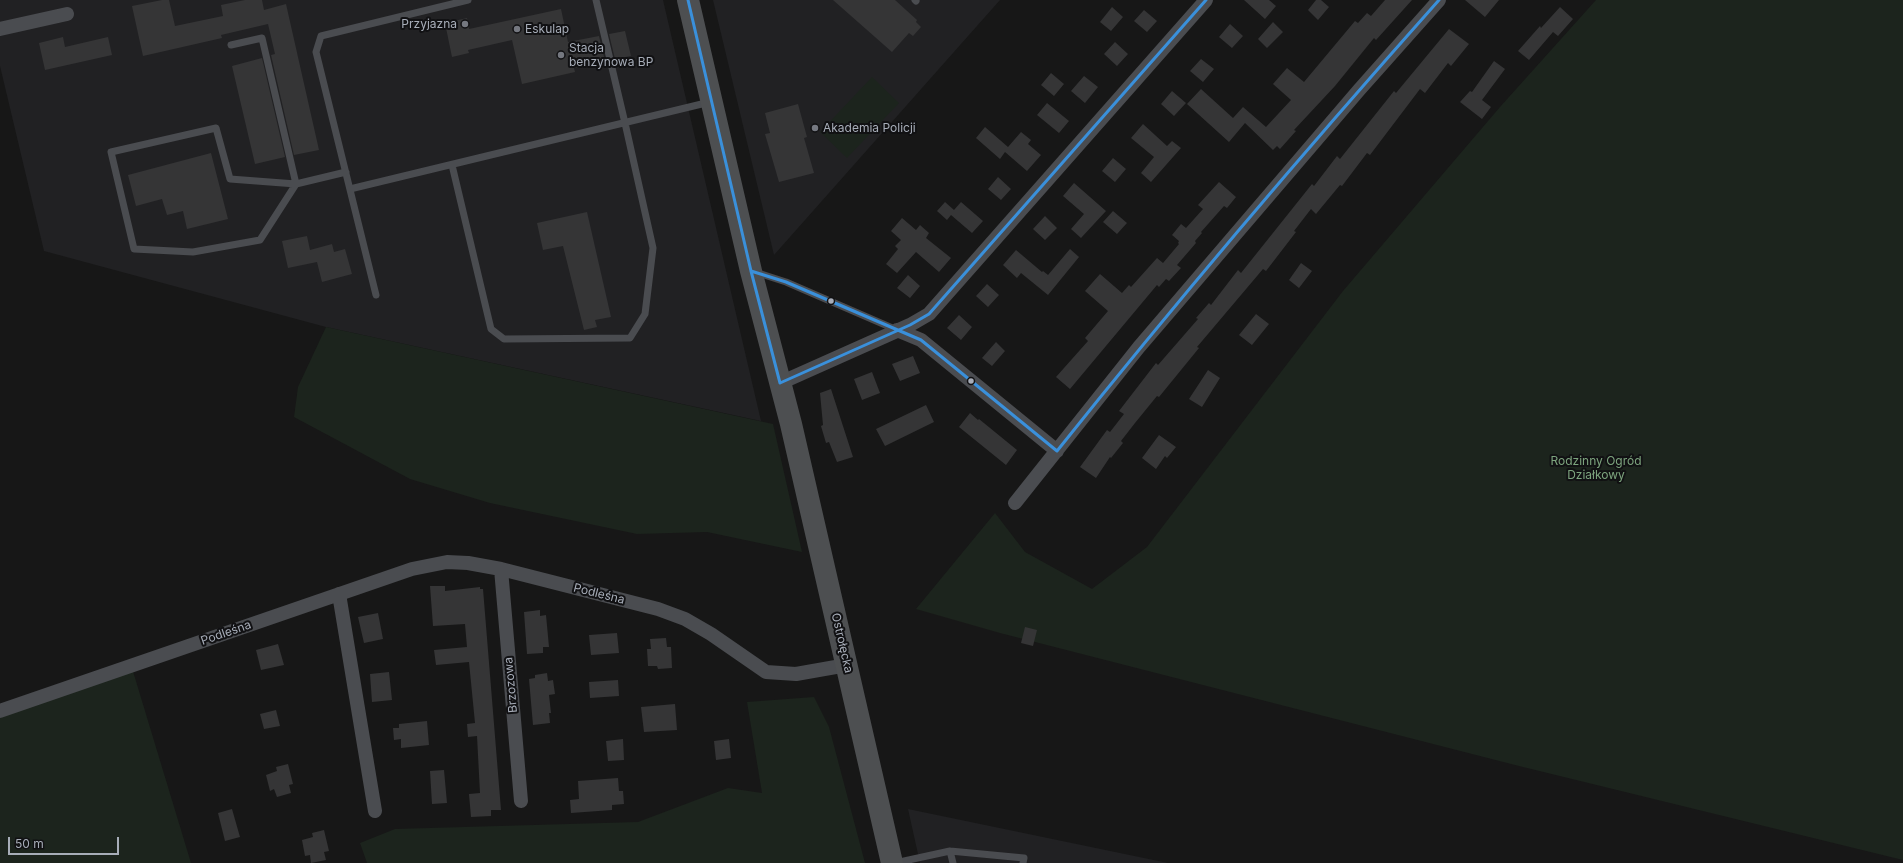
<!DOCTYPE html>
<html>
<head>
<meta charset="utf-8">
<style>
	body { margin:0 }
	#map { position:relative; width:1903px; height:863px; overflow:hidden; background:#171717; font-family:Inter,sans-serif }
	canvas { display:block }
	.scale { position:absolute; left:8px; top:837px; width:111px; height:18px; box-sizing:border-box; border:2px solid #a7adb8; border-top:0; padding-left:5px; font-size:12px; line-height:14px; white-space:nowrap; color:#a7adb8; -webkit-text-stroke:3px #111113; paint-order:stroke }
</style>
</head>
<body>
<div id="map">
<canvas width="1903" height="863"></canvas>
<div class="scale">50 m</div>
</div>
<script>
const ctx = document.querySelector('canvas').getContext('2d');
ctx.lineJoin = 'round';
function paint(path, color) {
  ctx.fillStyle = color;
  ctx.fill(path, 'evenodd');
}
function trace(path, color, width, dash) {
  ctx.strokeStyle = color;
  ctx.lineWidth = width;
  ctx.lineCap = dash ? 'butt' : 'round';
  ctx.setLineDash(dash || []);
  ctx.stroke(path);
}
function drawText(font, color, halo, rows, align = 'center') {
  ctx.font = font + ' Inter,sans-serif';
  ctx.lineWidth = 4;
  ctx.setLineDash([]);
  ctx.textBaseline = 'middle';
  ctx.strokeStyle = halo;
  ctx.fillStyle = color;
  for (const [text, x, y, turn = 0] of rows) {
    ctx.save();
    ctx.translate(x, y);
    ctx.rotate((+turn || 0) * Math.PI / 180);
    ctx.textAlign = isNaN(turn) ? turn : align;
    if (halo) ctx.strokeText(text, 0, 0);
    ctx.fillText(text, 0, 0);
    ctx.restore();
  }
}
const built = new Path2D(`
	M 0,0 L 663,0 L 761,421 L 326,327 L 44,251 L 0,66 Z
	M 713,0 L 1000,0 L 774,255 Z
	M 908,809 L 1168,863 L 920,863 Z`);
const green = new Path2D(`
	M 1596,0 L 1903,0 L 1903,860 L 1519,766 L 1000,633 L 916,609 L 995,513 L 1025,552 L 1092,589 L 1147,547 L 1343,291 L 1500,107 Z
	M 872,77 L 899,103 L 847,158 L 820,132 Z
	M 326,327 L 773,424 L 802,552 L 707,532 L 637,534 L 490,503 L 410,479 L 294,417 L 298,387 Z
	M 132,668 L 191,863 L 0,863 L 0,716 Z
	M 814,697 L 829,727 L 865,863 L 367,863 L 360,843 L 395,829 L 638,822 L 728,788 L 762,793 L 747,702 Z`);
const building = new Path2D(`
	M 162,0 L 169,0 L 175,26 L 223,16 L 221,5 L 245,0 L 262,0 L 264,10 L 286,4 L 319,150 L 294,155 L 271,55 L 275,54 L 268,24 L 221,35 L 222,38 L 143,56 L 132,6 Z
	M 833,0 L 895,0 L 917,20 L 916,22 L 921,27 L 913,36 L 909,33 L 892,52 Z
	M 1244,0 L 1269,0 L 1276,6 L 1265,19 Z
	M 1316,0 L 1321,0 L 1329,7 L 1318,20 L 1308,10 Z
	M 1385,0 L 1412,0 L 1376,40 L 1374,38 L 1335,86 L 1294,130 L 1296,131 L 1280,149 L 1277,146 L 1273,150 L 1245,123 L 1229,142 L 1187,104 L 1201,89 L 1233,118 L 1243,107 L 1266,127 L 1291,100 L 1273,84 L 1287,68 L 1304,82 L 1355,21 L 1358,23 L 1367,13 L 1371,16 Z
	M 1465,0 L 1499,0 L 1485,17 Z
	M 1112,7 L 1123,17 L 1111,31 L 1100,22 Z
	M 1560,7 L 1573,19 L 1558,36 L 1553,32 L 1529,60 L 1518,51 L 1540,26 L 1541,28 Z
	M 561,9 L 568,42 L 599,36 L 605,61 L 574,68 L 575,72 L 522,84 L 512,40 L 468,50 L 469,53 L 452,57 L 445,23 L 467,18 L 469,29 Z
	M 1144,10 L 1157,21 L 1147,32 L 1134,21 Z
	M 1273,22 L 1283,32 L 1267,48 L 1258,39 Z
	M 1230,24 L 1243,36 L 1232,48 L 1219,37 Z
	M 1449,29 L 1469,44 L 1451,66 L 1448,63 L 1425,93 L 1420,89 L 1370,155 L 1367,153 L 1342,186 L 1340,185 L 1316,214 L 1311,209 L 1294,231 L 1296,232 L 1266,271 L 1263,269 L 1197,347 L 1199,348 L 1159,397 L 1157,396 L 1135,423 L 1121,441 L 1123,443 L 1111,458 L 1110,457 L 1096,478 L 1080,467 L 1107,430 L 1110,432 L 1124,414 L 1119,411 L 1156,363 L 1158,365 L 1198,319 L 1196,318 L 1209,303 L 1211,305 L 1238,270 L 1241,273 L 1312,184 L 1314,186 L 1337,156 L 1340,159 L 1394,91 L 1396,93 Z
	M 625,31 L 631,56 L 615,59 L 609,34 Z
	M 63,37 L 65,47 L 108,37 L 112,55 L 45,70 L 39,43 Z
	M 1115,42 L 1128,54 L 1117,66 L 1104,54 Z
	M 262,58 L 285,157 L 255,164 L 232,66 Z
	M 1201,59 L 1214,69 L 1203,82 L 1190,71 Z
	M 1494,61 L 1505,69 L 1482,100 L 1491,107 L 1482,119 L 1460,102 L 1470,91 L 1472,92 Z
	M 1051,73 L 1064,84 L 1054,96 L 1041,85 Z
	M 1084,76 L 1098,87 L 1085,103 L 1071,91 Z
	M 1172,91 L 1186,103 L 1174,116 L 1161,104 Z
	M 1047,103 L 1069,121 L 1059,133 L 1037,115 Z
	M 798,104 L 807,137 L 804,138 L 814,173 L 779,182 L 765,134 L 770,133 L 765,113 Z
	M 1143,124 L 1167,146 L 1172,141 L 1181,148 L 1151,182 L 1141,173 L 1154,157 L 1131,138 Z
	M 985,127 L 1008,147 L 1021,132 L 1031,140 L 1028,144 L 1041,155 L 1027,171 L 1005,152 L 1000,159 L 976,138 Z
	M 211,153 L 228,219 L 187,229 L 183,211 L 167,215 L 162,199 L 136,206 L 128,175 Z
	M 1113,158 L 1126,169 L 1115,182 L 1102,171 Z
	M 998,177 L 1011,189 L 1001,200 L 988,189 Z
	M 1219,182 L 1236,197 L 1227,208 L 1224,206 L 1201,232 L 1202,233 L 1195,241 L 1196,243 L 1177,265 L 1181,268 L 1169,281 L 1166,279 L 1159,287 L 1157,285 L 1070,389 L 1056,377 L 1088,341 L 1085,338 L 1108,311 L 1085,291 L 1100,274 L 1122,293 L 1129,285 L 1131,287 L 1157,258 L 1163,263 L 1179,244 L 1178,243 L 1179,241 L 1172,235 L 1181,224 L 1186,228 L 1203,209 L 1198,205 Z
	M 1074,183 L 1106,211 L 1081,238 L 1071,229 L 1084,214 L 1063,196 Z
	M 945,202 L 954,210 L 961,202 L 983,221 L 972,233 L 951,215 L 947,220 L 937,211 Z
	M 1113,211 L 1127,223 L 1117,234 L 1103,222 Z
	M 587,212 L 611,317 L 595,320 L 597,327 L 584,330 L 563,246 L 543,250 L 537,223 Z
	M 1045,216 L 1057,228 L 1045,240 L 1033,229 Z
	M 902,218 L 916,230 L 920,225 L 929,233 L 926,238 L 951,258 L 939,272 L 916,252 L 897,273 L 886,264 L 898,249 L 895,246 L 901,240 L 891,231 Z
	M 307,236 L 310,250 L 332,244 L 334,252 L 345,249 L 352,274 L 322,282 L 317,262 L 288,268 L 282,241 Z
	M 1070,249 L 1079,257 L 1048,295 L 1021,273 L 1017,278 L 1003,265 L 1016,250 L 1042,272 L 1043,271 L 1048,275 Z
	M 1301,263 L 1312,271 L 1299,288 L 1289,280 Z
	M 908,275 L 920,286 L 910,298 L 897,288 Z
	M 987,284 L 999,295 L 988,307 L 976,296 Z
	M 1256,314 L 1269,324 L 1252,345 L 1239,335 Z
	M 959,315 L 972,327 L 961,340 L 947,328 Z
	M 996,342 L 1005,351 L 992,366 L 982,358 Z
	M 913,356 L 920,373 L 900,381 L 892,364 Z
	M 1208,370 L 1220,378 L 1202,407 L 1189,399 Z
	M 872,372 L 880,393 L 862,400 L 854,379 Z
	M 831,389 L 853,457 L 837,462 L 829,442 L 826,443 L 821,426 L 823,425 L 820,393 Z
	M 926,405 L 934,422 L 885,446 L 876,429 Z
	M 970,413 L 978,420 L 979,419 L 1017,450 L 1006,465 L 959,427 Z
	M 1159,435 L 1176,447 L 1167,458 L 1165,456 L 1156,469 L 1142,458 Z
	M 430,586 L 445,586 L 445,591 L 480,587 L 480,589 L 483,589 L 501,810 L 491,810 L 491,816 L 471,817 L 469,794 L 480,793 L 477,736 L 468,737 L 467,724 L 475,723 L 469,662 L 436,665 L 434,650 L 467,647 L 465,624 L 433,626 Z
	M 540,610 L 540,616 L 546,615 L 549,647 L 543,647 L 543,653 L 527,654 L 524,612 Z
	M 378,613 L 383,639 L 364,643 L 358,617 Z
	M 1025,627 L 1037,630 L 1033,646 L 1021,643 Z
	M 617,633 L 619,653 L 591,655 L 589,635 Z
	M 666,638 L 667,647 L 671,647 L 672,668 L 658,669 L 657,666 L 648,666 L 647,649 L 651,649 L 650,639 Z
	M 278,644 L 284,665 L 261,670 L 256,650 Z
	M 389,672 L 392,700 L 372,702 L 370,674 Z
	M 547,673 L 548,681 L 553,680 L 555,694 L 549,695 L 551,713 L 549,713 L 550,723 L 533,725 L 529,679 L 535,678 L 535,675 Z
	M 618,680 L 619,696 L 590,698 L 589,682 Z
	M 675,704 L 677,730 L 644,732 L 641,707 Z
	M 276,710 L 280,726 L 264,729 L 260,714 Z
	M 427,721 L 429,745 L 401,748 L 401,739 L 394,740 L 393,728 L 399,728 L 399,724 Z
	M 623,739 L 624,760 L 608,761 L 606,741 Z
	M 729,739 L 731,758 L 716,760 L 714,741 Z
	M 288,764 L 293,784 L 289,785 L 291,793 L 277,797 L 274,789 L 270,791 L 266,775 L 277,771 L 276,767 Z
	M 444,770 L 447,803 L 432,804 L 430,771 Z
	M 618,778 L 619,791 L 623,791 L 624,804 L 612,805 L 612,810 L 571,813 L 570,800 L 579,799 L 578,781 Z
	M 232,809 L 240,837 L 225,841 L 218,813 Z
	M 324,830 L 329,851 L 324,852 L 326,860 L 311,863 L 310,855 L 305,856 L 302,840 L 313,837 L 312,833 Z`);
const service = new Path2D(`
	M 915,0 L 916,1
	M 231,45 L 262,38 L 296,184 L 346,172
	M 216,128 L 230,179 L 296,184 L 260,240 L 193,252 L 134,249 L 111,152 Z
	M 452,165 L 491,329 L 504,339 L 630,338 L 645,314 L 653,248 L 625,123 L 596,0
	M 350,189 L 710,102
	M 755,272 L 786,282 L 897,330
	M 376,295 L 316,52 L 321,36 L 468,0
	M 950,851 L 1024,858 L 1023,863
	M 895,863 L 950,851 L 953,863`);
const minor = new Path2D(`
	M 0,29 L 67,14
	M 897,330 L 921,340 L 1057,451
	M 780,383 L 910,325 L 929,314 L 1206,0
	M 1015,503 L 1139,347 L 1359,90 L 1439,0
	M 501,569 L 521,801
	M 339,594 L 375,811
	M 0,711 L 412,569 L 447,562 L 468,563 L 501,569 L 658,609 L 685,619 L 711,634 L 766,672 L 796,674 L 847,665`);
const primary = new Path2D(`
	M 688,0 L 751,271 L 791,424 L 892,863`);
const bus1 = new Path2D(`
	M 688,0 L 751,271 L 780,383 L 910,325 L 929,314 L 1206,0
	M 751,271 L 786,282 L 921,340 L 1057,451 C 1180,297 1308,147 1439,0`);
const markers = [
	[465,24,4,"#757880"],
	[517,29,4,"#757880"],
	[561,55,4,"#757880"],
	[815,128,4,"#757880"],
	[831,301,3.5,"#a7adb8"],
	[971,381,3.5,"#a7adb8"]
];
const poiNames = [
	["Przyjazna",457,24,"right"],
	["Eskulap",525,29],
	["Stacja",569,48],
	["benzynowa BP",569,62],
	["Akademia Policji",823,128]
];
const parkNames = [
	["Rodzinny Ogród",1596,461],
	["Działkowy",1596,475]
];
const streetNames = [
	["Podleśna",599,594,14],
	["Podleśna",226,633,-19],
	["Ostrołęcka",842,643,77],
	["Brzozowa",511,685,-95]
];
paint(built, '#212123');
paint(green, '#1c241d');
paint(building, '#353536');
trace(service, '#4a4c50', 7);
trace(minor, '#4a4c50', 14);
trace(primary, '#4d4f51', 22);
trace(bus1, '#3a90db', 3);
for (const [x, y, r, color] of markers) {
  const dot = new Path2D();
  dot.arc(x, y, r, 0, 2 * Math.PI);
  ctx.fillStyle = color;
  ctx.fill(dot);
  trace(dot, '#111113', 1.5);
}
drawText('12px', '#a7adb8', '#111113', poiNames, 'left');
drawText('12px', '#7da47e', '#111113', parkNames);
drawText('12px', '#a7adb8', '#111113', streetNames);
</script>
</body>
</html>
